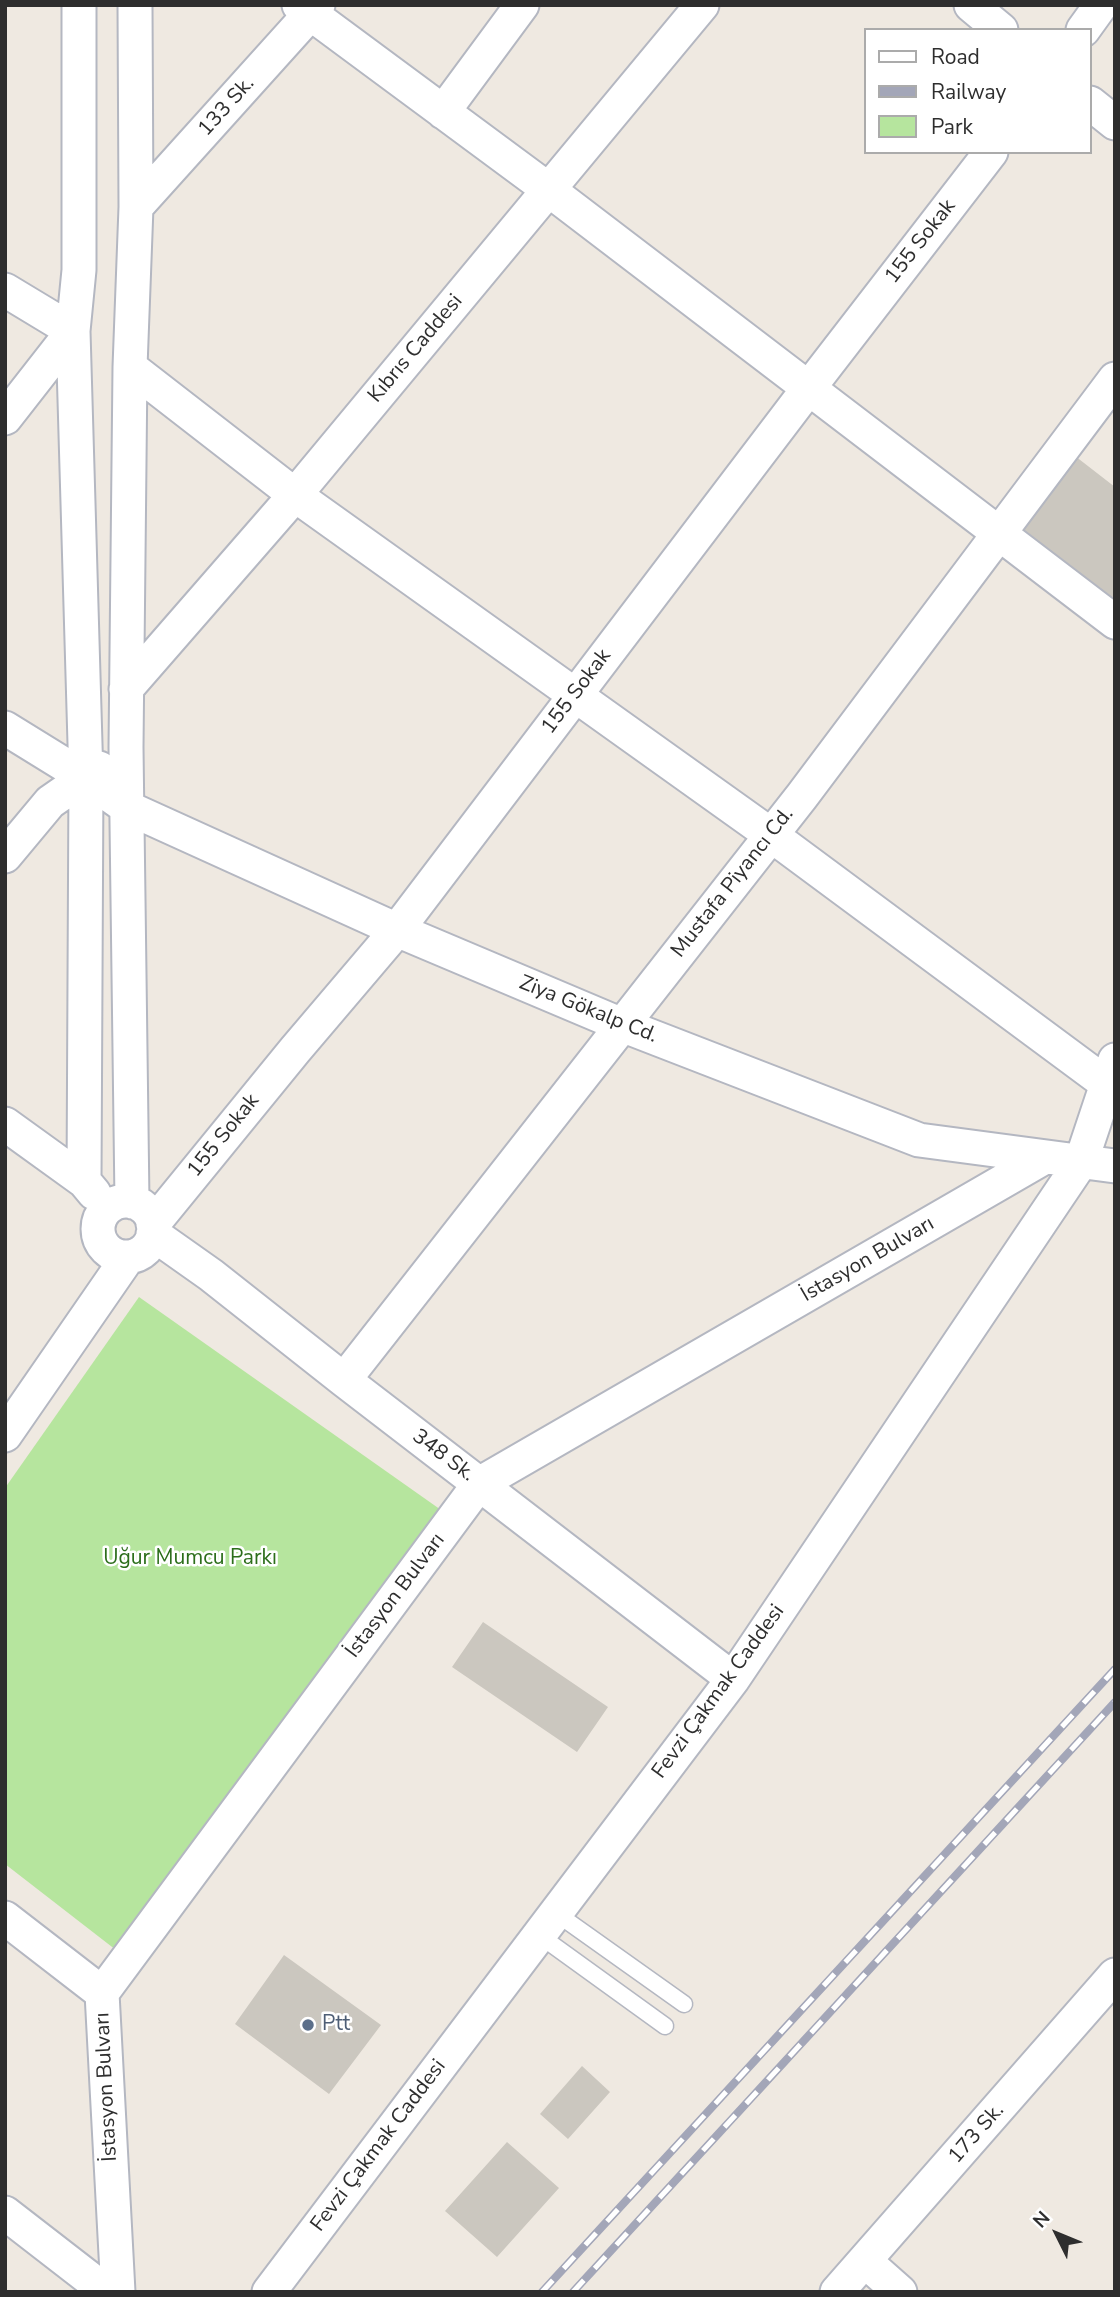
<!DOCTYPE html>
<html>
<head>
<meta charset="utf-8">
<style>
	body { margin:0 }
	#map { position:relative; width:1120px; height:2297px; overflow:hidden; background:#efe9e1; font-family:"Nunito Sans",sans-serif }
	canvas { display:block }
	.frame { position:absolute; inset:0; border:7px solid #2e2e2e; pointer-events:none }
	.legend { position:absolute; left:864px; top:28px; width:228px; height:126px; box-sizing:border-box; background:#fff; border:2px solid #ababab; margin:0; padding:9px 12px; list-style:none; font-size:21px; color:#2e2e2e }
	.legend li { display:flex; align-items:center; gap:14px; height:35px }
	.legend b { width:35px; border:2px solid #ababab }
	.north { position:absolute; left:1022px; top:2199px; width:70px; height:70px; -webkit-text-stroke:5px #fff; paint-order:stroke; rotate:313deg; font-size:19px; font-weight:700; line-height:28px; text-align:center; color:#2e2e2e }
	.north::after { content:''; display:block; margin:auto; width:24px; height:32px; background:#2e2e2e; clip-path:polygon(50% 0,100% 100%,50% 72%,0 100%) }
</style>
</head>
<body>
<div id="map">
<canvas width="1120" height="2297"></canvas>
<div class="frame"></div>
<ul class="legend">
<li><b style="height:9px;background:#fff"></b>Road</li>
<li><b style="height:9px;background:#a3a6b8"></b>Railway</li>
<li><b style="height:19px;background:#b6e59e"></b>Park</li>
</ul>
<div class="north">N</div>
</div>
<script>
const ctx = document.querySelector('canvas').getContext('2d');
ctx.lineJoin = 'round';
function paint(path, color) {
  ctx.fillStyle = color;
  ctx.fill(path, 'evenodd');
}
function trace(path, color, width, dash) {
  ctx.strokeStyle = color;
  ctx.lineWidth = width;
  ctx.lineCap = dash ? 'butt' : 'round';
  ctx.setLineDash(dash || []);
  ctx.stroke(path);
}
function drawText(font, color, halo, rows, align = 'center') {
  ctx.font = font + ' "Nunito Sans",sans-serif';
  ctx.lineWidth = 5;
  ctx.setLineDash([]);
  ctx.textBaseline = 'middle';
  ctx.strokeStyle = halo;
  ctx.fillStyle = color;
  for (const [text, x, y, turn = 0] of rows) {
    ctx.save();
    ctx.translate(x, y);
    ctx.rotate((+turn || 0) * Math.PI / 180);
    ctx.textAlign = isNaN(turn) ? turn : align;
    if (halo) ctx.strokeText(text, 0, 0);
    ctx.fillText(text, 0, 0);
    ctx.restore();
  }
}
const green = new Path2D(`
	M 139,1297 L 451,1517 L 125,1957 L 5,1864 L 5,1488 Z`);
const building = new Path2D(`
	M 1075,456 L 1115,487 L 1115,608 L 1017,532 Z
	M 483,1622 L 608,1707 L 577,1752 L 452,1667 Z
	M 284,1955 L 381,2025 L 329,2094 L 235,2024 Z
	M 582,2066 L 610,2092 L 568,2139 L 540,2114 Z
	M 507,2142 L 559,2188 L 497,2257 L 445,2211 Z`);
const service = new Path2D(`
	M 556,1913 L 684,2004
	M 539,1935 L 665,2026`);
const minor = new Path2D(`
	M 79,5 L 79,270 L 73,331 L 86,778 L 84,1181
	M 299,5 L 549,190 L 1115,622
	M 971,5 L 1001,30
	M 1083,30 L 1101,5
	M 1090,103 L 1115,123
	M 443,112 L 522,5
	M 136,207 L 318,5
	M 5,290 L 73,331 L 5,418
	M 130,367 L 295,495 L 771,835 L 1107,1084
	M 126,689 L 295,495 L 702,5
	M 5,728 L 86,778 L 126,807 L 397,930 L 622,1025 L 919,1140 L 1115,1166
	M 5,856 L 50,802 L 99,768
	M 5,1124 L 84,1181 L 94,1193
	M98 1229a28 28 0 1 1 56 0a28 28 0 1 1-56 0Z
	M 132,1202 L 126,747 L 130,367 L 136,207 L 135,5
	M 153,1224 L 295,1050 L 397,930 L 808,389 L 991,152
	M 153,1234 L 211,1275 L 344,1380 L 733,1679
	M 344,1380 L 802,796 L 1115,379
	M 5,1435 L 128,1257
	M 5,1918 L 102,1993
	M 5,2213 L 107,2292
	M 865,2261 L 900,2292
	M 118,2292 L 102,1993 L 479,1484 L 1045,1157
	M 269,2292 L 733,1679 L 1081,1162 L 1115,1060
	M 837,2292 L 1115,1975`);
const rail = new Path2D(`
	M 542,2292 L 1115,1669
	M 573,2292 L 1115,1702`);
const markers = [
	[308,2025,7,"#5c6f8a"]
];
const streetNames = [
	["133 Sk.",227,107,-48],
	["155 Sokak",921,242,-52],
	["Kıbrıs Caddesi",416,349,-50],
	["155 Sokak",577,692,-53],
	["Mustafa Piyancı Cd.",733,883,-52],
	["Ziya Gökalp Cd.",588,1010,22],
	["155 Sokak",224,1136,-51],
	["İstasyon Bulvarı",868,1260,-30],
	["348 Sk.",443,1456,37],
	["İstasyon Bulvarı",396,1596,-53],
	["Fevzi Çakmak Caddesi",719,1692,-54],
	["İstasyon Bulvarı",107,2087,-93],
	["173 Sk.",977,2134,-49],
	["Fevzi Çakmak Caddesi",379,2146,-53]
];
const parkNames = [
	["Uğur Mumcu Parkı",190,1559]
];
const serviceNames = [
	["Ptt",322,2025]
];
paint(green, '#b6e59e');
paint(building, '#cbc7bf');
trace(service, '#b4b7c1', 19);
trace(minor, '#b4b7c1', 37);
trace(service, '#fff', 16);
trace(minor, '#fff', 33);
trace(rail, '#a3a6b8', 8);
trace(rail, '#fff', 5, [16]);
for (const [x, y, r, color] of markers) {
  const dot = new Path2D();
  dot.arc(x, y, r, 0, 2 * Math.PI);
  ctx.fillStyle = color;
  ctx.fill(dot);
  trace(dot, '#fff', 2.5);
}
drawText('21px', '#2e2e2e', '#fff', streetNames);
drawText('21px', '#2c6e1b', '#fff', parkNames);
drawText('21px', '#4e5e75', '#fff', serviceNames, 'left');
</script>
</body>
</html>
